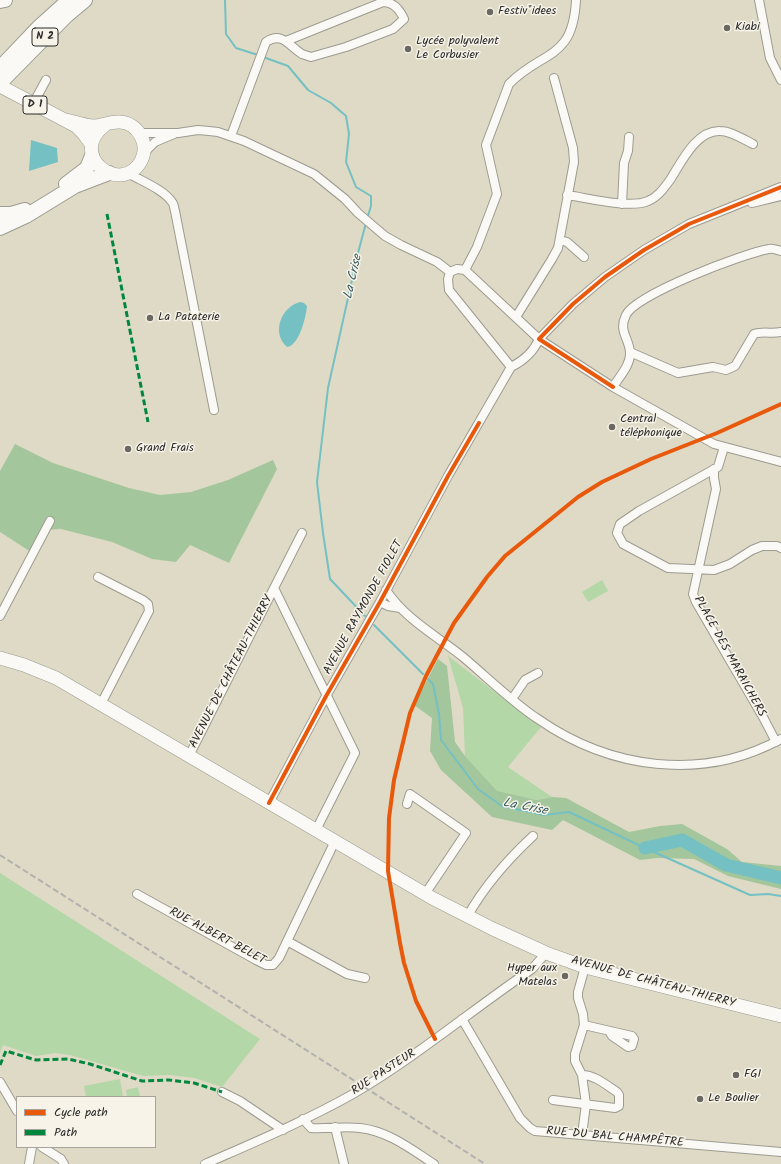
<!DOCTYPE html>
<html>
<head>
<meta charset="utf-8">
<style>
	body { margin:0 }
	#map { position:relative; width:781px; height:1164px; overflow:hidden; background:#dedac6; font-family:Kalam,sans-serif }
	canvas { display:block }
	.legend { position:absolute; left:16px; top:1096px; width:140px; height:52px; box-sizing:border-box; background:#f7f3e8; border:1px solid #a5a39c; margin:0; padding:5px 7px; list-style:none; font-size:12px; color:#2b2b2b }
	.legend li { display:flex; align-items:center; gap:8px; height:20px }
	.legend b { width:20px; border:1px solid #a5a39c }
</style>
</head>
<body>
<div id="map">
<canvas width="781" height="1164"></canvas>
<ul class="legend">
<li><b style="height:5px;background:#e8590c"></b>Cycle path</li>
<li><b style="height:5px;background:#00873e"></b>Path</li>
</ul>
</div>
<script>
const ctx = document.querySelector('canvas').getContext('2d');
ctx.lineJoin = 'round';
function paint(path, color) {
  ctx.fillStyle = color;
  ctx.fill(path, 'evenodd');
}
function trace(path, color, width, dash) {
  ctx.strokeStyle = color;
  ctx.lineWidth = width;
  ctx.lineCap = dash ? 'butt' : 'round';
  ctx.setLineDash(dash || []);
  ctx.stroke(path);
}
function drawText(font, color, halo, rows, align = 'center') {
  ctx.font = font + ' Kalam,sans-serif';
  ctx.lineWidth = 3;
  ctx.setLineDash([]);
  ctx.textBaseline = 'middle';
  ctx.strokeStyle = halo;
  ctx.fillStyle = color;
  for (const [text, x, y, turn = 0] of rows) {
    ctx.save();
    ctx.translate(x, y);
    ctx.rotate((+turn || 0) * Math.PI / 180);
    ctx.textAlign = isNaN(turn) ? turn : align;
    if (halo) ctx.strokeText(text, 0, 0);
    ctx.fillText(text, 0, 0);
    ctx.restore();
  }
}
const green = new Path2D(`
	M 602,580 L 608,591 L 588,602 L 582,592 Z
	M 448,656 L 541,727 L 508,767 L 552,797 L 537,800 L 497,792 L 465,756 L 463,708 Z
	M 0,873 L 260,1039 L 222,1087 L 194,1078 L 170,1075 L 143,1076 L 70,1055 L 55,1053 L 36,1056 L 3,1045 L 0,1053 Z
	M 120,1079 L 123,1097 L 86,1097 L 84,1086 Z
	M 138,1087 L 140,1097 L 127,1097 L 126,1090 Z`);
const forest = new Path2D(`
	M 15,444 L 53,463 L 129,488 L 160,495 L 191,492 L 228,480 L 273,460 L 277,469 L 229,563 L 190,545 L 176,562 L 152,559 L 112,542 L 61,529 L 43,530 L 31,552 L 0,532 L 0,471 Z
	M 438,659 L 447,666 L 455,742 L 465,756 L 497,791 L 537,800 L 552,797 L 566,798 L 629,832 L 660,826 L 682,824 L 727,849 L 742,862 L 781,866 L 781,889 L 728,876 L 694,859 L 657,858 L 640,860 L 563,820 L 552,830 L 492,817 L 441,770 L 430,751 L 432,718 L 414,705 Z`);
const water = new Path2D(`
	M 31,140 L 57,148 L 58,162 L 29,171 Z
	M 300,302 L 304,303 L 307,306 C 306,317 299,346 287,347 C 271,333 281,307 300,302 Z`);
const stream = new Path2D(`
	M 225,0 L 226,34 L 236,48 L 258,55
	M 263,57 L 288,66 L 308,90 L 331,103 L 346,116 L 349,134 L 346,162 L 356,187 L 371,196 L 371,206 L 367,219
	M 365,616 L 330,579 L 323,533 L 317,482 L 328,388 L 358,253 L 366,223
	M 374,625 L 423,674
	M 428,679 L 433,684 L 439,714 L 441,740 L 478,789 L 502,806 L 544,815 L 569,812 L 645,848 L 750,895 L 768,894 L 781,896`);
const river = new Path2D(`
	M 645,848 L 682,840 L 726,865 L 781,878`);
const minor = new Path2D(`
	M 759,0 L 770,58 L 781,80
	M 33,104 L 46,80
	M 140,133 L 178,133 L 198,130 L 209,131 L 218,132 L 244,141 L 314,174 L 345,199 L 358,213 L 385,236 L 401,245 L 437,262 L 450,272
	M 231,136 L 266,42 C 282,31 289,46 302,54 C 305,55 308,56 311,57 L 346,47 L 393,29 L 404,19 C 400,10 394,2 383,2 L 286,41
	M 144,153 L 155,142 L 174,134
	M 128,173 C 141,181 163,189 172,202 C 174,204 174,208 175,211 L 214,410
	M 567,195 C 588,198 630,209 648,201 C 658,197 664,188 670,180 C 681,163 696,130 720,131 C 731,131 743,139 753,144
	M 752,203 L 781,196
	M 622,204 L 624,163 L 628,151 L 629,137
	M 560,240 L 567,242 L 584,257
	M 465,270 L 477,247 L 497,194 L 486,145 L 509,84 C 542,50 573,61 576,0
	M 450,272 L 457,269 L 465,270 L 539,339 L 613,387 L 714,444 L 781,462
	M 450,272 L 448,279 L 449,290 L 511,367
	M 516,317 L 552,259 L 558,248 L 574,162 L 573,148 L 554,78
	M 630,352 L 678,373 L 713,367 L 726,370 L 735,366 L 754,334 C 763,331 772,334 781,332
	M 613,387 C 619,377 631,365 630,352 C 629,338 618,331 626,315 C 636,294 745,253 769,249 C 773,248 777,250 781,251
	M 724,447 L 718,467 L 639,511 L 620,524 L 617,533 L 623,544 L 668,568 L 714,570 L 730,564 L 752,550 L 762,546 L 777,546 L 781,548
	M 714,469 L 714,478 L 716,489 L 693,594 L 696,602 L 763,717 L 776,742
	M 98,577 L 143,600 L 148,604 L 149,611 L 101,704
	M 274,588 L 302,533
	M 386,590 C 405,619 437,636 463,657 C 488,678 511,701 538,719 C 610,769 702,782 781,739
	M 380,602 L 388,606 L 400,608
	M 0,616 L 50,521
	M 512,699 L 525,680 L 538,673
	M 189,756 L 274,588 L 355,753 L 316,830
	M 269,803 L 325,698 L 380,602 L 448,476 L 511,367 C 523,361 534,351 539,339 L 573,304 L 605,277 L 644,250 L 689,224 L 781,187
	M 407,804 L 410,794 L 466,833 L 425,894
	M 137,894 L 256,960 L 266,965 L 273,965 L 279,958 L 335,841
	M 467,917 C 485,885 506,861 533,836
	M 287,941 L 347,974 L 365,978
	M 462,1019 L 520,1118 L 530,1128 L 535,1131 L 781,1152
	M 584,1025 L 632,1036 L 634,1039 L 632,1046 L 628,1047 L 612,1036 L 609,1031
	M 0,1082 L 17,1111
	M 222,1092 L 240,1101 L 283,1130
	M 553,1100 L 615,1108 L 619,1106 L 619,1095 L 617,1092 C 606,1085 595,1075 582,1075
	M 303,1119 L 311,1128 C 327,1129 344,1126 360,1128 C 388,1131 411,1149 434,1164
	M 335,1127 L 344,1164
	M 582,1135 L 586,1104 L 582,1075 L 575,1061 L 575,1054 L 584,1025 L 583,1014 L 578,998 L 578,992 L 585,967
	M 42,1147 L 61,1159 L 64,1164
	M 29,1164 L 32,1147
	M 205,1164 C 255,1142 305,1121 353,1094 C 416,1057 472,1010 532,969 L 546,953`);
const primary = new Path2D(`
	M 0,86 L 76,126 L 83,133 L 91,144
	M 62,119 C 72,121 83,125 93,126 C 102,126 111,121 120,122 C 138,123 150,144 141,161 C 121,197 66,155 105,125
	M 0,658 L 24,665 L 56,678 L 432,898 L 493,929 L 546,953 L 585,967 L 781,1016`);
const trunk = new Path2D(`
	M 0,1 L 5,0
	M 0,68 L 38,28 L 69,0
	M 0,83 L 67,15 L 85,0
	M 66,184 L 87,168 L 92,156
	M 0,214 L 11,214 L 25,210
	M 0,228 L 26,216 L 75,186 L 109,173`);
const rail = new Path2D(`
	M 0,855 L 485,1164`);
const quiet = new Path2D(`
	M 107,214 L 148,422
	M 0,1065 L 6,1051 L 36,1060 L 68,1059 L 90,1064 L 142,1081 L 169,1080 L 194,1083 L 222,1092`);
const cycleway = new Path2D(`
	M 613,387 L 539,339 L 573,304 L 605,277 L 644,250 L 689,224 L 781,187
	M 269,803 L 325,698 L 380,602 L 448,476 L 479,423
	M 435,1039 L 416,1001 L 404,963 L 400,943 L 388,871 L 389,818 L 394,780 L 410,713 L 426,676 L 454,623 L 487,577 L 505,556 L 578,497 L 602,482 L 651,459 L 717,433 L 781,404`);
const markers = [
	[490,12,4,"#6a6861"],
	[727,28,4,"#6a6861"],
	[408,49,4,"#6a6861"],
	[150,318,4,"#6a6861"],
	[612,427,4,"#6a6861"],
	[128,449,4,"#6a6861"],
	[565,976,4,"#6a6861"],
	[736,1075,4,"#6a6861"],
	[700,1099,4,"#6a6861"]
];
const shields = [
	[45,37,26],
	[35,105,24]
];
const shieldNames = [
	["N 2",45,37],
	["D 1",35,105]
];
const poiNames = [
	["Festiv*idees",498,12],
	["Kiabi",735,28],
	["Lycée polyvalent",416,42],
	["Le Corbusier",416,56],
	["La Pataterie",158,318],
	["Central",620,420],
	["téléphonique",620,434],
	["Grand Frais",136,449],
	["Hyper aux",557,969,"right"],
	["Matelas",557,983,"right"],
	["FGI",744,1075],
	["Le Boulier",708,1099]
];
const streetNames = [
	["AVENUE RAYMONDE FIOLET",364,608,-61],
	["PLACE DES MARAICHERS",729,657,61],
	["AVENUE DE CHÂTEAU-THIERRY",232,672,-63],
	["RUE ALBERT BELET",217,937,28],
	["AVENUE DE CHÂTEAU-THIERRY",653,983,15],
	["RUE PASTEUR",384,1073,-33],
	["RUE DU BAL CHAMPÊTRE",615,1138,5]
];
const waterNames = [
	["La Crise",354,277,-77],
	["La Crise",525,808,11]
];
paint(green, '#b4d7a7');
paint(forest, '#a4c69c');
paint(water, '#74c0c2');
trace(stream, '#74c0c2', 2);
trace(river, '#74c0c2', 13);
trace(minor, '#9d9b90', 10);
trace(primary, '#9d9b90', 14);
trace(trunk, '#9d9b90', 16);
trace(minor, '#faf9f6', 8);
trace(primary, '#faf9f6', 13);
trace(trunk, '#faf9f6', 14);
trace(rail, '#b2b1ae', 2, [6, 3]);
trace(quiet, '#00873e', 3, [6, 3]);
trace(cycleway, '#e8590c', 4);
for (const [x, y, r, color] of markers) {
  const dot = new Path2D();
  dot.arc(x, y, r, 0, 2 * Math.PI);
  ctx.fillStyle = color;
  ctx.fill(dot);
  trace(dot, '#f7f3e8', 1.5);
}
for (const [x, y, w] of shields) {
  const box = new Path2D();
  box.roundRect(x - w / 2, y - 9, w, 18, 3);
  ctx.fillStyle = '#f7f3e8';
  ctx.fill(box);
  trace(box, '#2b2b2b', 1);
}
drawText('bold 11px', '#2b2b2b', null, shieldNames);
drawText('12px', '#2b2b2b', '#f7f3e8', poiNames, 'left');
drawText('12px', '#2b2b2b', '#f7f3e8', streetNames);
drawText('italic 13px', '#355b60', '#f7f3e8', waterNames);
</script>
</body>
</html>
